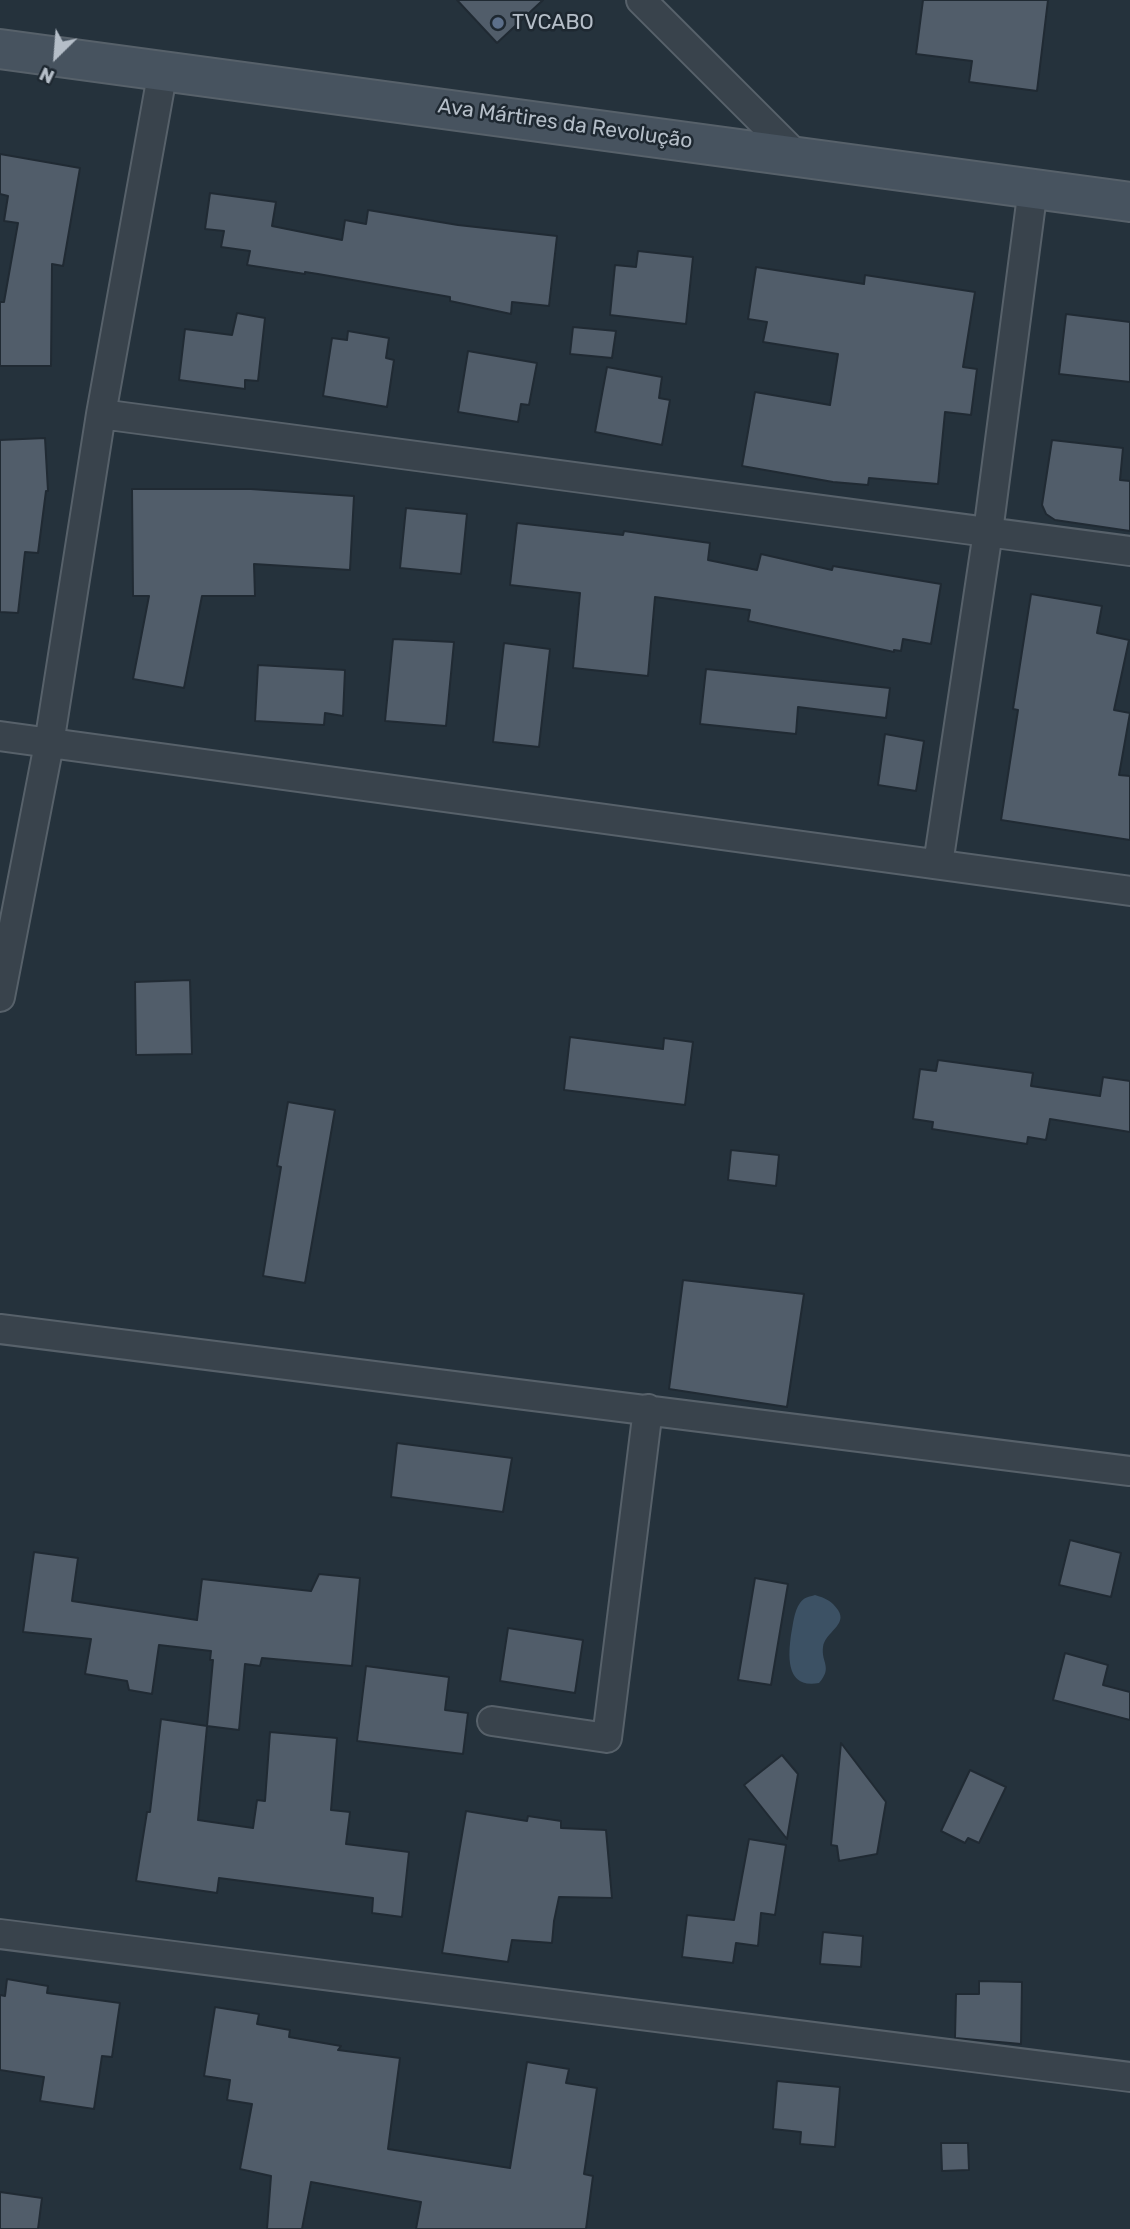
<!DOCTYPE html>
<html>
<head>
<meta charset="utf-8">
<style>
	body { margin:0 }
	#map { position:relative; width:1130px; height:2229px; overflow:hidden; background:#25323c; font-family:Rubik,sans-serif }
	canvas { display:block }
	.north { position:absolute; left:21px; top:21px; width:70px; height:70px; -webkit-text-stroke:5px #1e2831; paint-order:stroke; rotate:205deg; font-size:19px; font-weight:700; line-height:28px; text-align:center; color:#b5bec8 }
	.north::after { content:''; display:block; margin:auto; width:24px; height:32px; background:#b5bec8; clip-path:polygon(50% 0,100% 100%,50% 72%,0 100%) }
</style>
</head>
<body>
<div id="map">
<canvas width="1130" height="2229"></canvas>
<div class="north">N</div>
</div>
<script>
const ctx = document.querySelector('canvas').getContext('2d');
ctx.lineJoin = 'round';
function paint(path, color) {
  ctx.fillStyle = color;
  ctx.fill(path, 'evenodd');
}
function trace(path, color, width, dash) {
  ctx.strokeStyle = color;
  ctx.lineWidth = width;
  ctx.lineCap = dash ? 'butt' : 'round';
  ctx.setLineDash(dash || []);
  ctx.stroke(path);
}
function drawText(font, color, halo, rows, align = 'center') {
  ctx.font = font + ' Rubik,sans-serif';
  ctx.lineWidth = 5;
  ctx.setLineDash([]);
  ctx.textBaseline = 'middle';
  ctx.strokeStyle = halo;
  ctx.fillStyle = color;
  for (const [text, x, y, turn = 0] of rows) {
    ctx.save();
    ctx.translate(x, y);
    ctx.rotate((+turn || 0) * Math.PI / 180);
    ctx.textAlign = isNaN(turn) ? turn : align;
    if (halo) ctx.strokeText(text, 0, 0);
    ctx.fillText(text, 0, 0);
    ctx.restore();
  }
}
const water = new Path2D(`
	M 815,1595 C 825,1598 832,1601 838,1610 C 848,1625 825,1632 823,1647 C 821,1663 833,1667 819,1683 C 786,1689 788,1657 791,1635 C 793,1625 794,1611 800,1603 C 804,1597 809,1597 815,1595 Z`);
const building = new Path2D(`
	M 457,0 L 543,0 L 497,43 Z
	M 923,0 L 1048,0 L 1037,91 L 969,82 L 972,61 L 916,54 Z
	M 0,154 L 80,168 L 63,266 L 52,264 L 51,366 L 0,366 L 0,302 L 4,302 L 18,223 L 4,221 L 8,196 L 0,194 Z
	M 210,193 L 276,202 L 272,226 L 342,240 L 345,220 L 366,224 L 368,210 L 458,225 L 557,236 L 549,306 L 512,302 L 511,314 L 450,301 L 450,297 L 318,274 L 305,272 L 305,274 L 247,265 L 250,251 L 221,247 L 224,231 L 205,229 Z
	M 638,251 L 693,257 L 686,324 L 610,315 L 615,265 L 636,267 Z
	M 756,267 L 864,284 L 865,275 L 975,292 L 963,367 L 977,369 L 971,415 L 945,412 L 938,484 L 869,478 L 868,485 L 833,482 L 742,466 L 755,392 L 830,405 L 838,354 L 763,342 L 767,322 L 748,319 Z
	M 237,313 L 265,318 L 258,381 L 245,380 L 245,389 L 179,380 L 185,329 L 232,335 Z
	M 1066,314 L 1130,322 L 1130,382 L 1059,374 Z
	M 573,327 L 616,331 L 612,358 L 570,354 Z
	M 348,331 L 389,338 L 386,358 L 394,360 L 387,407 L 323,396 L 332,338 L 347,340 Z
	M 468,351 L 537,363 L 529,405 L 521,404 L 518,422 L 458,412 Z
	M 607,367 L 662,377 L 659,398 L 670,400 L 662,445 L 595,432 Z
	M 45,438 L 48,491 L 46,491 L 38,553 L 25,552 L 18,613 L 0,612 L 0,440 Z
	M 1052,440 L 1123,448 L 1120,480 L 1130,481 L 1130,531 L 1055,520 L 1046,514 L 1042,505 Z
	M 132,489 L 251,489 L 354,496 L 350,570 L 254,564 L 255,596 L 202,596 L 184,688 L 133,679 L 149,596 L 133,596 Z
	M 406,508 L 467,514 L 461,574 L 400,568 Z
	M 517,523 L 623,535 L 624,531 L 710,543 L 708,560 L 757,570 L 761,554 L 832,570 L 833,566 L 941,584 L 931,644 L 903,639 L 901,651 L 894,650 L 894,652 L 748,621 L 750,610 L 655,597 L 648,676 L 573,668 L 580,593 L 510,585 Z
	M 1031,594 L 1102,606 L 1097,633 L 1129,640 L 1114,710 L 1130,713 L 1119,775 L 1130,776 L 1130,840 L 1001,820 L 1018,710 L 1013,709 Z
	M 393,639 L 454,642 L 446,726 L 385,721 Z
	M 504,643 L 550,649 L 539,747 L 493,742 Z
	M 258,665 L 345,670 L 343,716 L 325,713 L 324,725 L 255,721 Z
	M 706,669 L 890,688 L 886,718 L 798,707 L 796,734 L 700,724 Z
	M 885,734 L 924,741 L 916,791 L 878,785 Z
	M 190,980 L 192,1054 L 136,1055 L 135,982 Z
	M 570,1037 L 663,1049 L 664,1038 L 693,1042 L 685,1105 L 564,1090 Z
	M 938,1060 L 1033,1073 L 1031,1086 L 1100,1096 L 1103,1077 L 1130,1081 L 1130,1132 L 1050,1119 L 1046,1140 L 1028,1137 L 1027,1144 L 932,1129 L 933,1122 L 913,1119 L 920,1069 L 936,1071 Z
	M 288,1102 L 335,1110 L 305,1283 L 263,1276 L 281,1167 L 277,1166 Z
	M 731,1150 L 779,1155 L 776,1186 L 728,1180 Z
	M 683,1280 L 804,1294 L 787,1407 L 669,1389 Z
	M 397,1443 L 512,1458 L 503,1512 L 391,1497 Z
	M 1070,1540 L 1121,1553 L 1111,1597 L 1059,1585 Z
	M 34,1552 L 78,1558 L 72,1601 L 197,1620 L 202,1579 L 311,1591 L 319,1574 L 360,1578 L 352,1666 L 262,1658 L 260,1666 L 245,1664 L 239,1730 L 207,1726 L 213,1660 L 210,1660 L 211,1651 L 159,1645 L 152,1694 L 129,1690 L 127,1681 L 85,1674 L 91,1639 L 23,1632 Z
	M 755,1578 L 788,1584 L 771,1685 L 738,1680 Z
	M 508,1628 L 583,1640 L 575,1693 L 500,1681 Z
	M 1065,1653 L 1108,1665 L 1103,1685 L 1130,1692 L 1130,1720 L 1053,1700 Z
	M 366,1666 L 449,1677 L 445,1710 L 468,1713 L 463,1754 L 357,1741 Z
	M 161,1719 L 207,1726 L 198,1820 L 253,1828 L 257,1800 L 265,1801 L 270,1732 L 337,1738 L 331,1810 L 350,1812 L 346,1844 L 409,1852 L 402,1917 L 372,1913 L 373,1898 L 219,1878 L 217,1893 L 136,1881 L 147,1812 L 150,1812 Z
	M 841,1743 L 886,1802 L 877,1854 L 839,1861 L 837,1846 L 831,1845 Z
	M 782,1755 L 798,1774 L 787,1839 L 744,1785 Z
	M 970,1770 L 1006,1787 L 979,1843 L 968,1838 L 965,1843 L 941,1831 Z
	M 466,1811 L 527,1821 L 528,1816 L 561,1821 L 561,1828 L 606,1830 L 612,1898 L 559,1897 L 554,1921 L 552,1943 L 512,1940 L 508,1962 L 442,1953 Z
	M 749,1839 L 786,1845 L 775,1915 L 761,1913 L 758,1946 L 736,1943 L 733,1963 L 682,1957 L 687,1915 L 734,1920 Z
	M 823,1932 L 863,1936 L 861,1967 L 820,1964 Z
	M 7,1979 L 48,1986 L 47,1993 L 120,2003 L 112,2057 L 102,2056 L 94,2109 L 40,2101 L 44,2077 L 0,2070 L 0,1995 L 5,1996 Z
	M 979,1981 L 1022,1982 L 1021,2044 L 955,2038 L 956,1994 L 979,1994 Z
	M 215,2007 L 259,2014 L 257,2024 L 290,2030 L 289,2037 L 341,2046 L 338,2050 L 400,2058 L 388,2149 L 510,2168 L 527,2062 L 569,2069 L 566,2083 L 597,2088 L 584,2174 L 593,2176 L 586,2229 L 416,2229 L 421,2202 L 311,2182 L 302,2229 L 267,2229 L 271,2176 L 240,2169 L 252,2104 L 227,2100 L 230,2080 L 204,2076 Z
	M 777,2081 L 840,2087 L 835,2147 L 800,2144 L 801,2132 L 773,2129 Z
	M 941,2143 L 968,2143 L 969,2170 L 942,2171 Z
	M 0,2192 L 42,2198 L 38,2229 L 0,2229 Z`);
const street = new Path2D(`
	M 641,0 L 796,155
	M 101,414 L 1130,551
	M 0,736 L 1130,891
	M 938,864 L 988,532 L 1033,188
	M 0,997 L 49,744 L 101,414 L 163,70
	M 0,1329 L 1130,1471
	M 492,1721 L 607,1738 L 648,1409
	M 0,1934 L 1130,2077`);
const secondary = new Path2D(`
	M 0,49 L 1130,202`);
const markers = [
	[498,23,7,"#5c6f8a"]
];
const poiNames = [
	["TVCABO",512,23]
];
const streetNames = [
	["Ava Mártires da Revolução",565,124,8]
];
paint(water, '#3c5164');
paint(building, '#515d6a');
trace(building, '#202a33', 2);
trace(street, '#57616a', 32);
trace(secondary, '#57616a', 42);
trace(street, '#39434c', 28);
trace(secondary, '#47535f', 38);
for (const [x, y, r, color] of markers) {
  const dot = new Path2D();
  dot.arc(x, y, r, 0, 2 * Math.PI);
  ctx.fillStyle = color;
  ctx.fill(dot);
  trace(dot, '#1e2831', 2.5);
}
drawText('21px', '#b5bec8', '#1e2831', poiNames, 'left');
drawText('21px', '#b5bec8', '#1e2831', streetNames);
</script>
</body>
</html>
